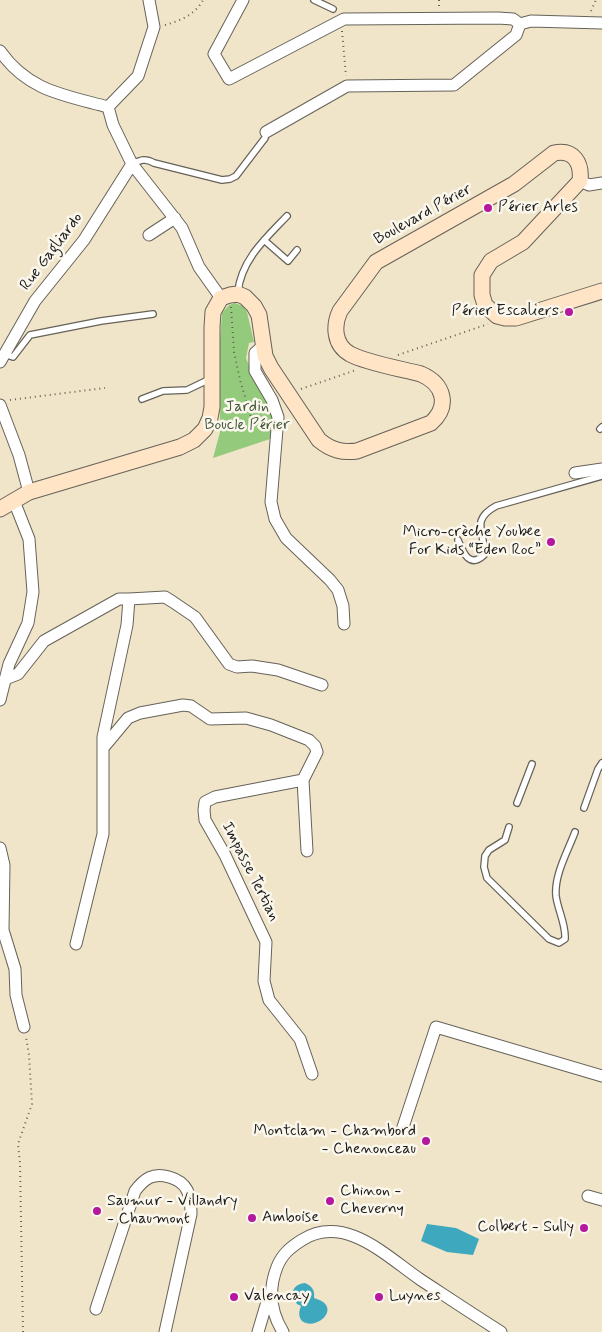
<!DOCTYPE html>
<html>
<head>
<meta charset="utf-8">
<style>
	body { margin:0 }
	canvas { display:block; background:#f0e5c9 }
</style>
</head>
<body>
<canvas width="602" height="1332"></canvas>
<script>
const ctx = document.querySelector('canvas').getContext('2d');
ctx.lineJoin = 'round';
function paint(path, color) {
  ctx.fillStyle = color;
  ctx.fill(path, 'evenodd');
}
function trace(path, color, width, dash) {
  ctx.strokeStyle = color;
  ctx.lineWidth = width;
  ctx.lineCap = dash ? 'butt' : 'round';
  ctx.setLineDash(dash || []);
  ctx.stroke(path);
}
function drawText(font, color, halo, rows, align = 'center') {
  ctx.font = font + ' Mynerve,sans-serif';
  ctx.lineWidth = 5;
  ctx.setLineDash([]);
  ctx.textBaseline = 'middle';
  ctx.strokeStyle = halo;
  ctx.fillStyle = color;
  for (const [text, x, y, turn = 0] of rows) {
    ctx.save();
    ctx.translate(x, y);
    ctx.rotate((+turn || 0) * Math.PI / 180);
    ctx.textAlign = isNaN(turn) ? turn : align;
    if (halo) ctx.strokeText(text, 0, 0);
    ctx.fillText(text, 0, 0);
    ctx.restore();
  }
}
const green = new Path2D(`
	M 235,303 L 243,306 L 247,312 L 254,342 L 249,343 L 246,358 L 252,373 L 265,394 L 274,417 L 273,438 L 213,458 L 220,432 L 220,341 L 222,313 L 229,305 Z`);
const water = new Path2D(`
	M 427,1224 L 456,1228 L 479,1239 L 473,1255 L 447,1252 L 421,1241 Z
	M 305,1283 C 312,1286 315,1290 314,1298 C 344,1306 317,1332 302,1321 C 298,1316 299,1311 301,1306 L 297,1304 L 293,1298 C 291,1289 296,1284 305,1283 Z`);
const path = new Path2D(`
	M 439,0 L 439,8
	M 591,11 L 596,0
	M 165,25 C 180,21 196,14 203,0
	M 342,31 L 346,76
	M 231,307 L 234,352 L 240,380 L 254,427
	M 398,355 L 488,324
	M 301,389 L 356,370
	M 10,400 L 105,388
	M 23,1332 L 20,1163 L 18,1144 L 32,1104 L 29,1055 L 26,1037`);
const lane = new Path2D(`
	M 314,0 L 333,9
	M 132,164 C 141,160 145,158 154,163 L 222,180 L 230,179 L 236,176 L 265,138
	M 264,240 L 288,261 L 297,250
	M 238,292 C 241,260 266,238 287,216
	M 4,354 L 13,357 L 30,335 L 101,321 L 153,314
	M 142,399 L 163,391 L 187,390 L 210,379
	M 600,429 L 602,427
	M 458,540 C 463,552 469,569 484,555 C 486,533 469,521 496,506 L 602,476
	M 517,803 L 532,764
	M 584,808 L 598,769 L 602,763
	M 509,827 L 505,840 L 489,850 L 485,856 L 484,867 L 487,878 L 549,939 L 559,943 L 565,939 C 566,924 558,911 556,896 C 554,875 568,851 575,832`);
const street = new Path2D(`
	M 149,0 L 154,27 L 138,76 L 108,107 L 113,125 L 132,164 L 182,228 L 199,267 L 221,298
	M 243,0 L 214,54 L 229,79 L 344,19 L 498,18 L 513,19 L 520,24 L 531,21 L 602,23
	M 0,51 C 28,91 64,95 108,107
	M 266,132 L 347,86 L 454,85 L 516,35 L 520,24
	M 580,181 L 589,185 L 602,183
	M 149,235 L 175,218
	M 263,346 L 255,353 L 255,371 L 272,400 L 278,417 L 271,502 L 275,519 L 286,538 L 330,580 L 338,590 L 343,606 L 344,624
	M 0,362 L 35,301 L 84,240 L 132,164
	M 0,405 L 19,455 L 29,492
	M 575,473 L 602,469
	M 129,599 L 165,597 L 173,602 L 195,617 L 229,664 L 237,667 L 252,666 L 278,670 L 322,685
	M 5,679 L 18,674 L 44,641 L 119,599 L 129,599 L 127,625 L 103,737 L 103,834 L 76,944
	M 0,700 L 9,664 L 28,623 L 33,592 L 29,539 L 14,501
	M 103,748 L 128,718 L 140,713 L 183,705 L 191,706 L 210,719 L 246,718 L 271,725 L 309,740 L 315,746 L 317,752 L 303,780 L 307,851
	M 303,780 L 215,797 L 205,802 L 204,810 L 205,820 L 225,855 L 266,942 L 264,981 L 269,1000 L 300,1039 L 312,1074
	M 0,848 L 4,865 L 3,930 L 15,969 L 16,995 L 24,1027
	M 403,1127 L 436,1027 L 602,1076
	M 588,1196 L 602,1200
	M 96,1309 L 135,1191 C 144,1179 153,1172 169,1177 C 188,1182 191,1195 191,1214 L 165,1332
	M 258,1332 L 269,1295
	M 283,1332 C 270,1311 268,1290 277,1267 C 282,1254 291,1247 302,1240 C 345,1213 387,1257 421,1280 C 447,1297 474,1315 501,1332`);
const secondary = new Path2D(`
	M 0,509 L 29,492 L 180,447 L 194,440 L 205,429 L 210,418 L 212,407 L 212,327 L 213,312 L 221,298 L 230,295 L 238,294 L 245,297 L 254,306 L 259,315 L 265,356 L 271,368 L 319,440 C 331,450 342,453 357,451 L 431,423 C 450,406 444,384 421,374 C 402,369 367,363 350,354 C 334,345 333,326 340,311 L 376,262 L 514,184 L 554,153 C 574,149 582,163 580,181 L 523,242 L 491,261 L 482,275 L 482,295 L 485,305 L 497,316 L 505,318 L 516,318 L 602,291`);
const markers = [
	[488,208,5,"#b5179e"],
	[569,312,5,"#b5179e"],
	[551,542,5,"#b5179e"],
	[426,1141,5,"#b5179e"],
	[330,1201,5,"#b5179e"],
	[97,1211,5,"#b5179e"],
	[252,1218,5,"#b5179e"],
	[584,1228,5,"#b5179e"],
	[234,1297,5,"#b5179e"],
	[379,1297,5,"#b5179e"]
];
const poiNames = [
	["Périer Arles",498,208],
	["Périer Escaliers",559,312,"right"],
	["Micro-crèche Youbee",541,533,"right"],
	["For Kids “Eden Roc”",541,551,"right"],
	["Montclam - Chambord",416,1132,"right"],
	["- Chenonceau",416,1150,"right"],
	["Chinon -",340,1192],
	["Cheverny",340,1210],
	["Saumur - Villandry",107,1202],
	["- Chaumont",107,1220],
	["Amboise",262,1218],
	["Colbert - Sully",574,1228,"right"],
	["Valencay",244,1297],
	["Luynes",389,1297]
];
const streetNames = [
	["Boulevard Périer",423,215,-29],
	["Rue Gagliardo",52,252,-53],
	["Impasse Tertian",250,872,63]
];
const parkNames = [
	["Jardin",247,408],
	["Boucle Périer",247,426]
];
paint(green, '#93ca7c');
paint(water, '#3ea9be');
trace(lane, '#666259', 8);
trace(street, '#666259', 13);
trace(secondary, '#666259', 17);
trace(path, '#666259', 2, [1, 4]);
trace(lane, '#fff', 5.5);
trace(street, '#fff', 11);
trace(secondary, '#ffe4c6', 15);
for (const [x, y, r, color] of markers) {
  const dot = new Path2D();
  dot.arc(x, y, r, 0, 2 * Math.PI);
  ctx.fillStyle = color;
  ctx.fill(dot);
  trace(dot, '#fbf7ec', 2);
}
drawText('16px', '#1c1c1c', '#fbf7ec', poiNames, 'left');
drawText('16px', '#1c1c1c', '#fbf7ec', streetNames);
drawText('16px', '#46593e', '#fbf7ec', parkNames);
</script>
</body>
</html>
